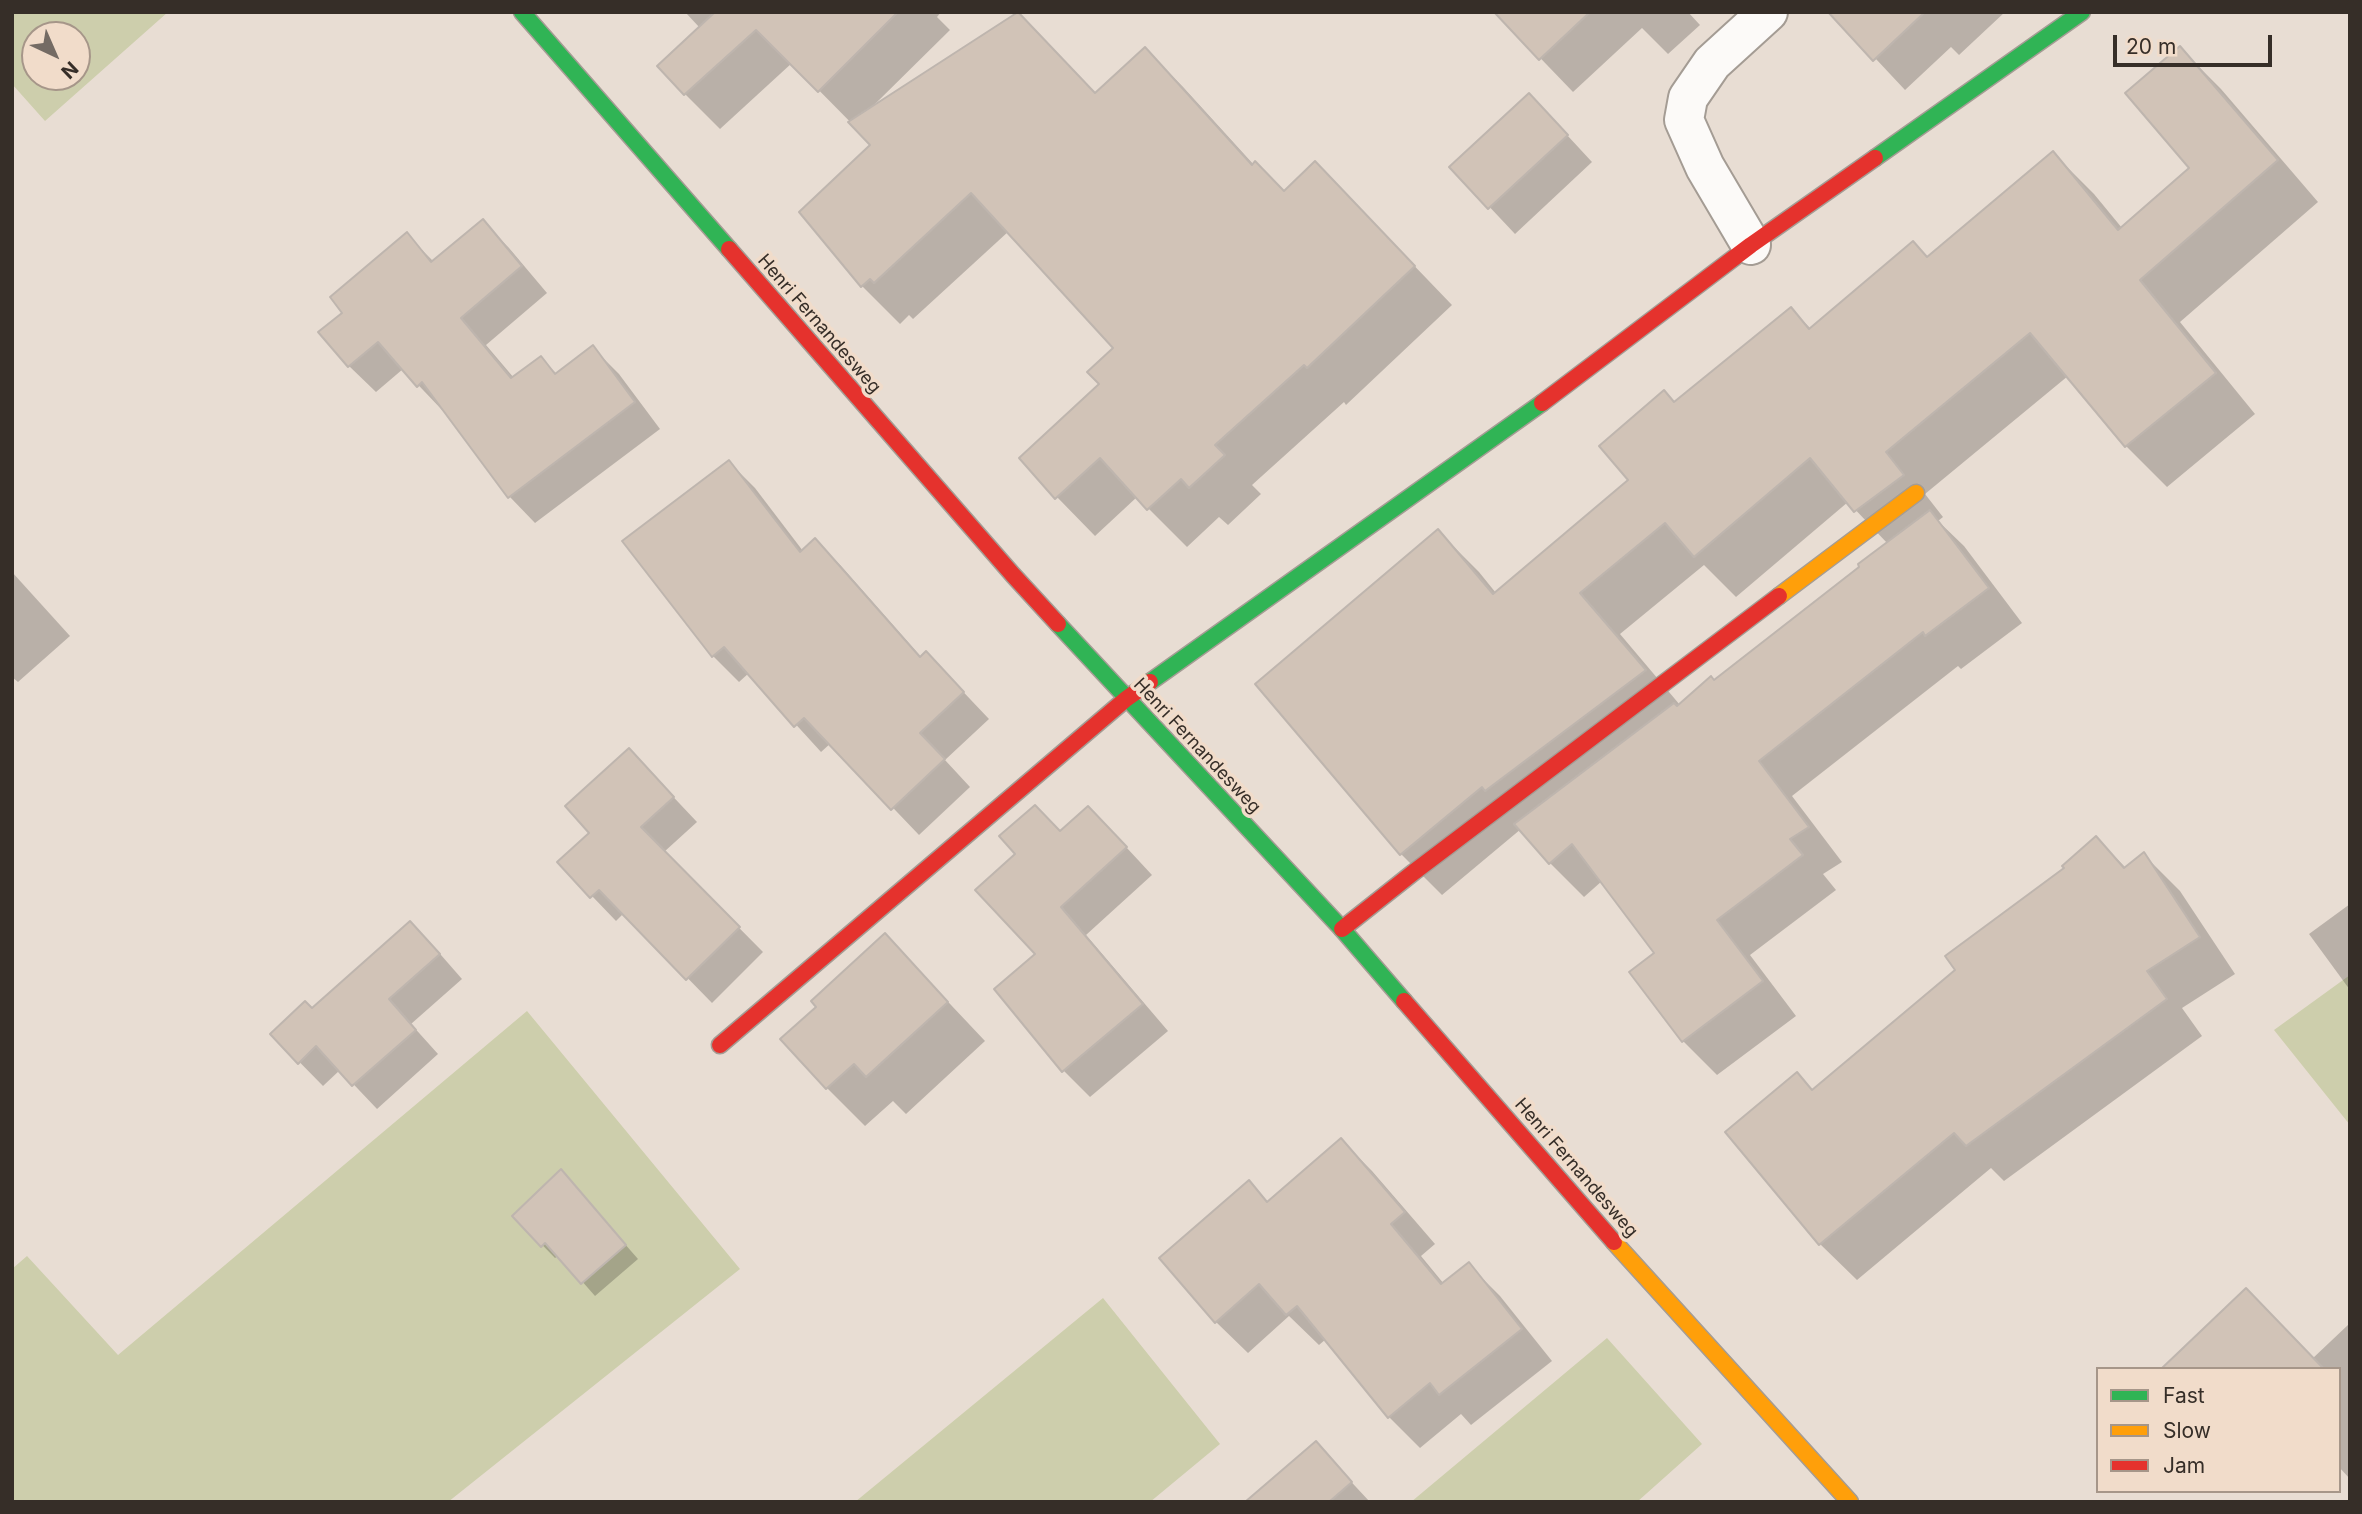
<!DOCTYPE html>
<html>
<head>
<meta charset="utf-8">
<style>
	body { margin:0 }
	#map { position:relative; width:2362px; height:1514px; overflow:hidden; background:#e8ddd3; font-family:Inter,sans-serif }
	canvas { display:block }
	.frame { position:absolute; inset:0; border:14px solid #362e28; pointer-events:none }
	.legend { position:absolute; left:2096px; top:1367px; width:245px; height:126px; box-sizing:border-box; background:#f1dcca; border:2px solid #a69689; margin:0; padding:9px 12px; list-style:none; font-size:21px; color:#362e28 }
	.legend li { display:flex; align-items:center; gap:14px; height:35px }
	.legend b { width:35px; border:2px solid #a69689 }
	.north { position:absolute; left:21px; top:21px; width:70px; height:70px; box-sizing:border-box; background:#f1dcca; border:2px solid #a69689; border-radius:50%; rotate:136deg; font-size:19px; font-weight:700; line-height:28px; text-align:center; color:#362e28 }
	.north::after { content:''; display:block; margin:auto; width:24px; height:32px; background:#746b64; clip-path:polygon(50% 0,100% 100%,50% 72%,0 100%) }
	.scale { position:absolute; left:2113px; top:35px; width:159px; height:32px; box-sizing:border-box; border:4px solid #362e28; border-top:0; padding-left:9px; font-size:21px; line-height:24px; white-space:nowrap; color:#362e28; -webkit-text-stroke:5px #f1dcca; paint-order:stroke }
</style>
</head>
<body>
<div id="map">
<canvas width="2362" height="1514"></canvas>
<div class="frame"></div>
<ul class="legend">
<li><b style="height:9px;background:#30b455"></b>Fast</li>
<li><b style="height:9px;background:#ff9f0a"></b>Slow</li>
<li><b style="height:9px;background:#e5322d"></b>Jam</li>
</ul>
<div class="north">N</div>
<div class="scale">20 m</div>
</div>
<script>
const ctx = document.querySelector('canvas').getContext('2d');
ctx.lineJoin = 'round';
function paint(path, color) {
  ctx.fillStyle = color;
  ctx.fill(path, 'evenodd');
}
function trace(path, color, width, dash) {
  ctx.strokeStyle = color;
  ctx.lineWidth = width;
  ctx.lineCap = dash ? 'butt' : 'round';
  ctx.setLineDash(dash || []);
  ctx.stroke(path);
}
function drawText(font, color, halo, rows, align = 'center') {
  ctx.font = font + ' Inter,sans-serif';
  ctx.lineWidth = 7;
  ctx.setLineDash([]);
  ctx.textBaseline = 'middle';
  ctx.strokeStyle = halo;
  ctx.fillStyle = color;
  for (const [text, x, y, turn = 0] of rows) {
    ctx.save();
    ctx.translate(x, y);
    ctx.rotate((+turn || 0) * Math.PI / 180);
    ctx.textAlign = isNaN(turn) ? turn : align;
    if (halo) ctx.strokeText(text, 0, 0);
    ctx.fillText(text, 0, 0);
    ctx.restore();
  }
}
const green = new Path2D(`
	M 12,12 L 168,12 L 45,121 L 12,84 ZM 35,35 L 77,35 L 77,77 L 35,77 Z
	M 2350,975 L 2350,1125 L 2274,1030 Z
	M 527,1011 L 740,1269 L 448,1502 L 12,1502 L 12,1269 L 27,1256 L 118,1355 Z
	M 1103,1298 L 1220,1444 L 1150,1502 L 855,1502 Z
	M 1607,1338 L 1702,1444 L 1637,1502 L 1411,1502 Z`);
const shadow = new Path2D(`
	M 685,12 L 941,12 L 937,17 L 950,30 L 874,105 L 875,106 L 1096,94 L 1145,49 L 1183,87 L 1254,165 L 1285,193 L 1353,202 L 1452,305 L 1346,405 L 1344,402 L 1252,485 L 1261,494 L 1228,525 L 1219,517 L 1187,547 L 1137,497 L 1095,536 L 1057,497 L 1116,348 L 1009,231 L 913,319 L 909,315 L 900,324 L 862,286 L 873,145 L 792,63 L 720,129 L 685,94 L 700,28 Z
	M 1496,12 L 1688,12 L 1700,25 L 1668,54 L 1642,28 L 1573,92 Z
	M 1832,12 L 2005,12 L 1959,55 L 1951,47 L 1905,90 Z
	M 2180,48 L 2221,89 L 2318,202 L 2180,322 L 2255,414 L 2167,487 L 2126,446 L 2068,376 L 1925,494 L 1943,517 L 1938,521 L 1964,546 L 2022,623 L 1961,669 L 1958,666 L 1792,796 L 1842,862 L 1823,874 L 1836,890 L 1750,955 L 1796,1016 L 1717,1075 L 1683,1041 L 1656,953 L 1602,881 L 1584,897 L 1550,863 L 1521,829 L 1442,895 L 1401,854 L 1257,684 L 1438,531 L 1479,572 L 1496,593 L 1631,481 L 1675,404 L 1791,309 L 1811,329 L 1913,243 L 1928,258 L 2053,153 L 2094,194 L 2122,228 L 2191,168 ZM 1848,502 L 1888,544 L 1862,567 L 1714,682 L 1680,705 L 1620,634 L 1704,565 L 1736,597 Z
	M 1555,122 L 1592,162 L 1515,234 L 1452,167 Z
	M 483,222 L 509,248 L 547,293 L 486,345 L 514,378 L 540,358 L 557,374 L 593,348 L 619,374 L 660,429 L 535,523 L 509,496 L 446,411 L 444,412 L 403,369 L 376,392 L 349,366 L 345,313 L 407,235 L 434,262 Z
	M 729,462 L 755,488 L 803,551 L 815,540 L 841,566 L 922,658 L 952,680 L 989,719 L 945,760 L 970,787 L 919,835 L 831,743 L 821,752 L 749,673 L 739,682 L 713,656 L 625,541 Z
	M 12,572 L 70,636 L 18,682 L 12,677 Z
	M 629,750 L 697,822 L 664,852 L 763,952 L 712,1003 L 624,913 L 616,921 L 592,896 L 592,833 Z
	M 1061,833 L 1114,834 L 1152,875 L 1086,935 L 1168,1031 L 1090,1097 L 1064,1071 L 997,989 L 1037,954 L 1018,854 Z
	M 2096,838 L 2126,868 L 2144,855 L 2180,891 L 2235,974 L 2182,1008 L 2202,1036 L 2004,1181 L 1991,1168 L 1857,1280 L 1820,1244 L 1728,1132 L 1797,1074 L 1814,1091 L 1958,971 Z
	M 2350,904 L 2350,990 L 2309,934 Z
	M 885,935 L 985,1041 L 906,1114 L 893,1101 L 865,1126 L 827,1088 Z
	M 434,947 L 462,979 L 411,1024 L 438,1054 L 377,1109 L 340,1070 L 323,1086 L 272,1034 L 312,1010 Z
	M 1341,1140 L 1372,1171 L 1435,1244 L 1421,1256 L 1444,1284 L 1469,1265 L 1500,1296 L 1552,1361 L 1471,1425 L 1461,1414 L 1420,1448 L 1389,1417 L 1326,1339 L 1319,1345 L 1289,1316 L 1248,1353 L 1216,1322 L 1249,1183 L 1269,1203 Z
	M 561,1171 L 638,1259 L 595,1296 L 559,1255 L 555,1258 L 514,1216 Z
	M 2349,1324 L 2350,1479 L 2339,1467 L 2339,1369 L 2163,1369 L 2312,1359 Z
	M 1315,1443 L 1370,1502 L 1247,1502 Z`);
const building = new Path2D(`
	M 715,12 L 898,12 L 818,92 L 756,30 L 684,95 L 657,66 Z
	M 1018,12 L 1095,93 L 1145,47 L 1252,165 L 1255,161 L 1284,191 L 1315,161 L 1415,266 L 1307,368 L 1304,365 L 1215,445 L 1225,455 L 1189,488 L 1181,479 L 1147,510 L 1100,458 L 1055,499 L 1019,458 L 1099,384 L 1087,372 L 1113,348 L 971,193 L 874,283 L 870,279 L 861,287 L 799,212 L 870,145 L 848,122 Z
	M 1494,12 L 1590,12 L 1539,60 Z
	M 1828,12 L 1925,12 L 1873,61 Z
	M 2180,46 L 2278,160 L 2140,280 L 2216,373 L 2125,447 L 2030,333 L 1886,452 L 1904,475 L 1854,512 L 1810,458 L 1694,557 L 1665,523 L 1580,593 L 1646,670 L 1485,791 L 1482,787 L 1400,855 L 1255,684 L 1438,529 L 1493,594 L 1628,480 L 1599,446 L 1664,390 L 1674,402 L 1791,307 L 1809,329 L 1913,241 L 1927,257 L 2053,151 L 2118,230 L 2189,168 L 2125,93 Z
	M 1529,93 L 1568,135 L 1488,209 L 1449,167 Z
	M 483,219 L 522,266 L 461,318 L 511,378 L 541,356 L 555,374 L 593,345 L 635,402 L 508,498 L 422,382 L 417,387 L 378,342 L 348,367 L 318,332 L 342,313 L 330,297 L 407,232 L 431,262 Z
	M 729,460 L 800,552 L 815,538 L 920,657 L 926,651 L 964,692 L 920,733 L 945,759 L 891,810 L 804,718 L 794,727 L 724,647 L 712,657 L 622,541 Z
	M 1930,510 L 1989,588 L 1925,636 L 1923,632 L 1759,761 L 1809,827 L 1790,839 L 1803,855 L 1717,920 L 1763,981 L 1682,1042 L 1629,972 L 1654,953 L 1572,844 L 1549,864 L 1514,824 L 1674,703 L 1677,706 L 1711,676 L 1714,680 L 1859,567 L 1858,564 Z
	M 629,748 L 674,797 L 641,827 L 740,927 L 686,980 L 599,890 L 590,898 L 557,862 L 589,833 L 565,806 Z
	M 1035,805 L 1060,831 L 1088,806 L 1127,847 L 1061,907 L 1143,1004 L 1062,1072 L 994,989 L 1035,954 L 975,890 L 1015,854 L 999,836 Z
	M 2096,836 L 2124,868 L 2144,852 L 2200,937 L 2147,971 L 2167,999 L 1966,1146 L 1954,1133 L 1819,1245 L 1725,1132 L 1797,1072 L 1812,1090 L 1955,970 L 1945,956 L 2064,868 L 2062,866 Z
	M 410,921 L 440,954 L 389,999 L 416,1030 L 352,1086 L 316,1046 L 298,1064 L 270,1034 L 305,1001 L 312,1008 Z
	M 885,933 L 948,1002 L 866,1077 L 854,1064 L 826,1089 L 780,1039 L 816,1007 L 811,1001 Z
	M 1341,1138 L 1405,1212 L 1391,1224 L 1441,1284 L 1469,1262 L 1522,1329 L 1439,1395 L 1430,1383 L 1388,1418 L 1297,1306 L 1286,1315 L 1259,1284 L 1215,1323 L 1159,1258 L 1249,1180 L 1267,1202 Z
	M 561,1169 L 626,1245 L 581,1284 L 545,1243 L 541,1247 L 512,1216 Z
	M 2246,1288 L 2324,1369 L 2161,1369 Z
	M 1316,1441 L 1352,1482 L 1329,1502 L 1245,1502 Z`);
const street = new Path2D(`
	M 1751,245 L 1705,167 L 1684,120 L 1688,98 L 1712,63 L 1768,12`);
const fast = new Path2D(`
	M 522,12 L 729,249
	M 1875,158 L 2082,12
	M 1058,624 L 1342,929 L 1404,1001
	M 1150,682 L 1542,403`);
const slow = new Path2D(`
	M 1779,596 L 1916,493
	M 1614,1242 L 1850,1502`);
const jam = new Path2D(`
	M 729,249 L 1013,575 L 1058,624
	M 1542,403 L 1751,245 L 1875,158
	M 1342,929 L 1414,872 L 1779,596
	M 1404,1001 L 1614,1242
	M 720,1045 L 1126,699 L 1150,682`);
const streetNames = [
	["Henri Fernandesweg",819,324,49],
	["Henri Fernandesweg",1197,746,47],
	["Henri Fernandesweg",1576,1168,49]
];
paint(green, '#cdceac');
paint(shadow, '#0003');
paint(building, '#d1c3b7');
trace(building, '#beb5ae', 2);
trace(street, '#a49c94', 42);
trace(fast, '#a49c94', 19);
trace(slow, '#a49c94', 19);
trace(jam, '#a49c94', 19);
trace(street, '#fcfaf8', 38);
trace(fast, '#30b455', 16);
trace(slow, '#ff9f0a', 16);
trace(jam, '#e5322d', 16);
drawText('18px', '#362e28', '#f1dcca', streetNames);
</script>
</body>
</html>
